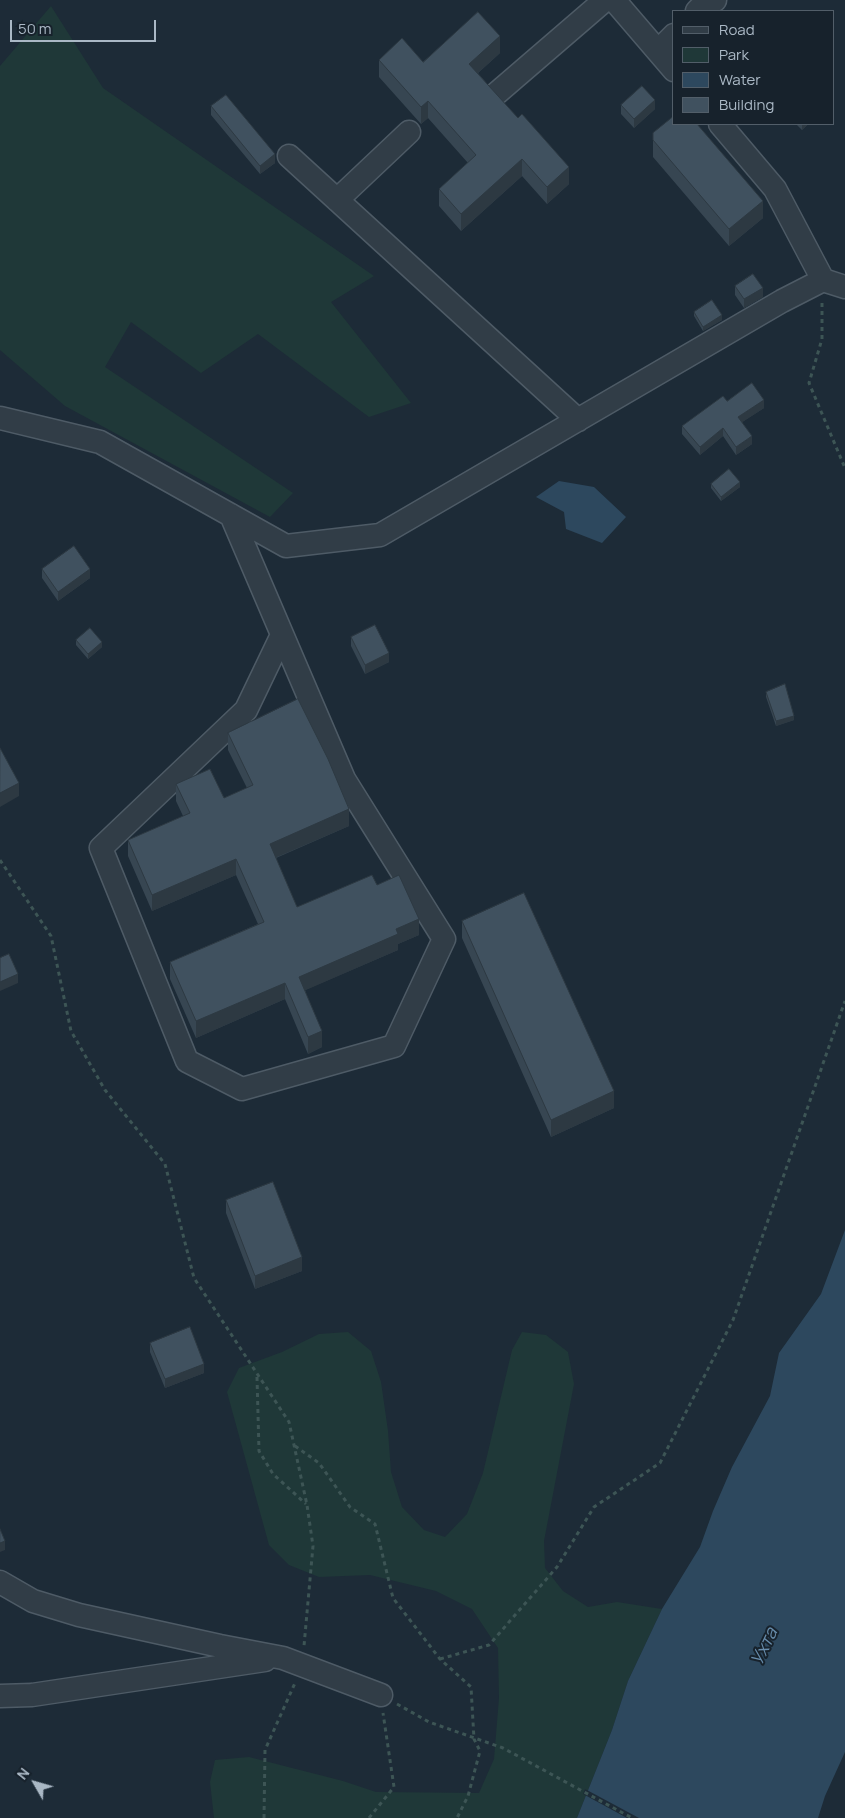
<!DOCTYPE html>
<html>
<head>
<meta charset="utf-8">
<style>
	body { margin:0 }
	#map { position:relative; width:845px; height:1818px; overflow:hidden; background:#1d2b37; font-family:Manrope,sans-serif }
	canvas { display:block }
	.legend { position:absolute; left:672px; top:10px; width:162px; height:115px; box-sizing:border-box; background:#17222c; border:1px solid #525e69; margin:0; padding:6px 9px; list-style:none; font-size:15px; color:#aab8c5 }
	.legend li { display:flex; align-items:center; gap:10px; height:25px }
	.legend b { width:25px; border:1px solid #525e69 }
	.north { position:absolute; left:10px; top:1758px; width:50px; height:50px; -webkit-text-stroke:4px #17222c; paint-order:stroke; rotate:308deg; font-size:14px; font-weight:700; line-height:20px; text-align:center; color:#aab8c5 }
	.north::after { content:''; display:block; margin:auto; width:18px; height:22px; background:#aab8c5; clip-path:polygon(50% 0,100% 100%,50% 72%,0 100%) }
	.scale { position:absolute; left:10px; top:20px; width:146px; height:22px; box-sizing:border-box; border:2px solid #aab8c5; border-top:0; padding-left:6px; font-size:15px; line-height:18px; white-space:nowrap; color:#aab8c5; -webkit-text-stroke:4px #17222c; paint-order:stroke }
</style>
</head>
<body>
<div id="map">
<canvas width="845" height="1818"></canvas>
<ul class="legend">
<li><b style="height:6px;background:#313d47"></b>Road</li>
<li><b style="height:14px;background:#1f3838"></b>Park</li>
<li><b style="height:14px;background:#2d485e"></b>Water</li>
<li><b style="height:14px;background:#40515f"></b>Building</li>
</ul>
<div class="north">N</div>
<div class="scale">50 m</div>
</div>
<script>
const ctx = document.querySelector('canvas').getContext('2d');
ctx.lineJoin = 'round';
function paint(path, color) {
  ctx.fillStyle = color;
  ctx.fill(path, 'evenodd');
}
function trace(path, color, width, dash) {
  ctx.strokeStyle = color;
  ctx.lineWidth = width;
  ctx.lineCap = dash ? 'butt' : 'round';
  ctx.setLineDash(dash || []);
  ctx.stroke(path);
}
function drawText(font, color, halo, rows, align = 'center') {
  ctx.font = font + ' Manrope,sans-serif';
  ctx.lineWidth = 4;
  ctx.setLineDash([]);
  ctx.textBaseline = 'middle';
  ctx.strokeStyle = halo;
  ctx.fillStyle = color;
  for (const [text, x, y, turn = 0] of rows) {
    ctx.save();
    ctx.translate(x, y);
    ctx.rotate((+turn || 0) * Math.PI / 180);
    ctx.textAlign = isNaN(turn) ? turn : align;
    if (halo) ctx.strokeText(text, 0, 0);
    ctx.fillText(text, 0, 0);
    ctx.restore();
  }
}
const green = new Path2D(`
	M 51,6 L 103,88 L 374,276 L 331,302 L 411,403 L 369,417 L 258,334 L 201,373 L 131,322 L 105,367 L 293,493 L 270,517 L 65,406 L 0,350 L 0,66 Z
	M 348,1332 L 371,1351 L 381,1382 L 388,1431 L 391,1472 L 402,1507 L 424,1530 L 445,1537 L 467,1514 L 483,1473 L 512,1350 L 522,1332 L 546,1335 L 568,1352 L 574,1384 L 544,1541 L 545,1568 L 563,1591 L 588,1607 L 617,1602 L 662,1609 L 628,1681 L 612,1730 L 577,1818 L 214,1818 L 210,1782 L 215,1760 L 249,1757 L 343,1781 L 376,1792 L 479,1793 L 494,1759 L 499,1698 L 498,1648 L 472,1609 L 436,1591 L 370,1575 L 319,1577 L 289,1565 L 269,1545 L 227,1392 L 239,1368 L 282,1352 L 319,1334 Z`);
const water = new Path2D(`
	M 559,481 L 594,487 L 626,517 L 602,543 L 566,529 L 564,512 L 536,497 Z
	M 845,1230 L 845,1752 L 825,1796 L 818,1818 L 577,1818 L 612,1730 L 628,1681 L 662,1609 L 700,1547 L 713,1511 L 732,1467 L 770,1396 L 779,1353 L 821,1294 Z`);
const pier = new Path2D(`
	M 585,1789 L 639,1818 L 627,1818 L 583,1794 Z`);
const path = new Path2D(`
	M 822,303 L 822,339 L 809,383 L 845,468
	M 0,860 L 51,936 L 71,1031 L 105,1090 L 165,1164 L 194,1278 L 289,1422 L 307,1505 L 313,1546 L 304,1646
	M 257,1377 L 259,1451 L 273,1474 L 306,1504
	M 295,1446 L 319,1463 L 350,1507 L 375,1524 L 393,1598 L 440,1659 L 471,1687 L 474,1739 L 480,1751 L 468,1796 L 457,1818
	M 440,1659 L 489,1645 L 557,1567 L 594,1507 L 660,1463 L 733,1320 L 845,1001
	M 397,1704 L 429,1722 L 503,1748 L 632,1818
	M 264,1818 L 265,1750 L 295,1683
	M 369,1818 L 394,1787 L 383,1713`);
const minor = new Path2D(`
	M 614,0 L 674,70
	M 697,11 L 706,2 L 715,0
	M 658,51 L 674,35
	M 497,93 L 605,0
	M 720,124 L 775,189 L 823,280
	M 289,156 L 578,420
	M 337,200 L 409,132
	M 0,418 L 100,442 L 286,546 L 380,535 L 782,301 L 823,280 L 845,287
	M 231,515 L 344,779 L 444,939 L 394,1046 L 242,1089 L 187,1061 L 101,848 L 246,710 L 282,635
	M 0,1582 L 33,1601 L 79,1615 L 220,1646 L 283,1658 L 381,1695
	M 0,1696 L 32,1695 L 265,1660`);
const wall = new Path2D(`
	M 500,53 L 478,73 L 569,184 L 547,204 L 522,176 L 461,231 L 439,206 L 439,189 L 468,163 L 428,118 L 421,124 L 379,77 L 379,60 L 423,62 Z
	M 621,105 L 655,109 L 634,128 L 621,114 Z
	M 211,106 L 275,163 L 260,174 L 211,115 Z
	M 796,124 L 808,124 L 802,130 Z
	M 653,133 L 763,218 L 729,246 L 653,157 Z
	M 735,286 L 763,297 L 744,308 L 735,295 Z
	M 694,312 L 722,320 L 703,331 L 694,316 Z
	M 727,401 L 764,408 L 742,422 L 752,444 L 736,455 L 723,436 L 700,455 L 682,434 L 682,426 Z
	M 711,484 L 740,487 L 721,501 L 711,488 Z
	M 42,569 L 90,578 L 58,601 L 42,578 Z
	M 351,637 L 389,662 L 365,674 L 351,646 Z
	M 76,640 L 102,647 L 88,659 L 76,645 Z
	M 766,692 L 794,720 L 776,726 L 766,697 Z
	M 228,733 L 349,826 L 276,858 L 297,907 L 377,885 L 419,935 L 398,944 L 398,950 L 305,990 L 322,1047 L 308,1054 L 285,999 L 196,1038 L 170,979 L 170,962 L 258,924 L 236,875 L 152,911 L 128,856 L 128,840 L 183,816 L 176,801 L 176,784 L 224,798 L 247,788 L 228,750 Z
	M 462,921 L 614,1108 L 551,1137 L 462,938 Z
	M 226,1200 L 302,1271 L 255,1289 L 226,1213 Z
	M 150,1343 L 204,1373 L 165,1388 L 150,1352 Z`);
const shadedWall = new Path2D(`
	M 500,36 L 500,53 L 469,81 L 469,64 Z
	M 655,100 L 655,109 L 634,128 L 634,119 Z
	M 428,101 L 428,118 L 421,124 L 421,107 Z
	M 802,124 L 808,124 L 802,130 Z
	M 275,154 L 275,163 L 260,174 L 260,166 Z
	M 522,159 L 522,176 L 461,231 L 461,214 Z
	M 569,167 L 569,184 L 547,204 L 547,187 Z
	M 763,201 L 763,218 L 729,246 L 729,229 Z
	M 763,288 L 763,297 L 744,308 L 744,299 Z
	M 722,315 L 722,320 L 703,331 L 703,327 Z
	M 764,400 L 764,408 L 738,425 L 738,417 Z
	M 723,428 L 723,436 L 700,455 L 700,447 Z
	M 752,436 L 752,444 L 736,455 L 736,447 Z
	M 740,482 L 740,487 L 721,501 L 721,497 Z
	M 90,569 L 90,578 L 58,601 L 58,592 Z
	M 102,642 L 102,647 L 88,659 L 88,654 Z
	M 389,653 L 389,662 L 365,674 L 365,665 Z
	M 794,716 L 794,720 L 776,726 L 776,721 Z
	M 19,783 L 19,796 L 0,807 L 0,793 Z
	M 349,809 L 349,826 L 270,860 L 270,844 Z
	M 236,859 L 236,875 L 152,911 L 152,895 Z
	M 419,919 L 419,935 L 398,944 L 398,950 L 299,993 L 299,977 L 396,929 Z
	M 18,974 L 18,983 L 0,991 L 0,982 Z
	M 285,983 L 285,999 L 196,1038 L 196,1021 Z
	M 322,1031 L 322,1047 L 308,1054 L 308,1037 Z
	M 614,1091 L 614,1108 L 551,1137 L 551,1120 Z
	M 302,1257 L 302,1271 L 255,1289 L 255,1276 Z
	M 204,1364 L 204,1373 L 165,1388 L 165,1379 Z
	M 5,1541 L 5,1550 L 0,1552 L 0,1543 Z`);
const building = new Path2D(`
	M 478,12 L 500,36 L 469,64 L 518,118 L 522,114 L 569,167 L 547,187 L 522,159 L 461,214 L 439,189 L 476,155 L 428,101 L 421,107 L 379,60 L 402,38 L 423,62 Z
	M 642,86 L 655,100 L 634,119 L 621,105 Z
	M 226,95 L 275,154 L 260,166 L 211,106 Z
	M 674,116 L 674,124 L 697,124 L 763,201 L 729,229 L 653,140 L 653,133 Z
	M 753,274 L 763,288 L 744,299 L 735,286 Z
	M 712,300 L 722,315 L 703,327 L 694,312 Z
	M 752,383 L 764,400 L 738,417 L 752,436 L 736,447 L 723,428 L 700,447 L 682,426 L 723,396 L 727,401 Z
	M 729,469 L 740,482 L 721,497 L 711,484 Z
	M 74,546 L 90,569 L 58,592 L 42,569 Z
	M 375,625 L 389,653 L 365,665 L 351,637 Z
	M 90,628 L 102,642 L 88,654 L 76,640 Z
	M 785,684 L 794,716 L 776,721 L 766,692 Z
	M 298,699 L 328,759 L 349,809 L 270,844 L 297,907 L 372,875 L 377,885 L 399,875 L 419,919 L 396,929 L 398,934 L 299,977 L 322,1031 L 308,1037 L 285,983 L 196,1021 L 170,962 L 264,922 L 236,859 L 152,895 L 128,840 L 190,813 L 176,784 L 210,769 L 224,798 L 253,785 L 228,733 Z
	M 0,748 L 19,783 L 0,793 Z
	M 524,893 L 614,1091 L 551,1120 L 462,921 Z
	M 9,954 L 18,974 L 0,982 L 0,958 Z
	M 273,1182 L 302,1257 L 255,1276 L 226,1200 Z
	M 190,1327 L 204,1364 L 165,1379 L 150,1343 Z
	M 0,1529 L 5,1541 L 0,1543 Z`);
const waterNames = [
	["Ухта",765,1647,-65]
];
paint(green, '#1f3838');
paint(water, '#2d485e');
paint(pier, '#1d2b37');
trace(minor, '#4e5b66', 25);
trace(path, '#3d5555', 3, [4, 4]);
trace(minor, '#313d47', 22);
paint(wall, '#374652');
paint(shadedWall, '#2d3942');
paint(building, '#40515f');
trace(building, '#2d3942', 1);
drawText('italic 18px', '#688dac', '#17222c', waterNames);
</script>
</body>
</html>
